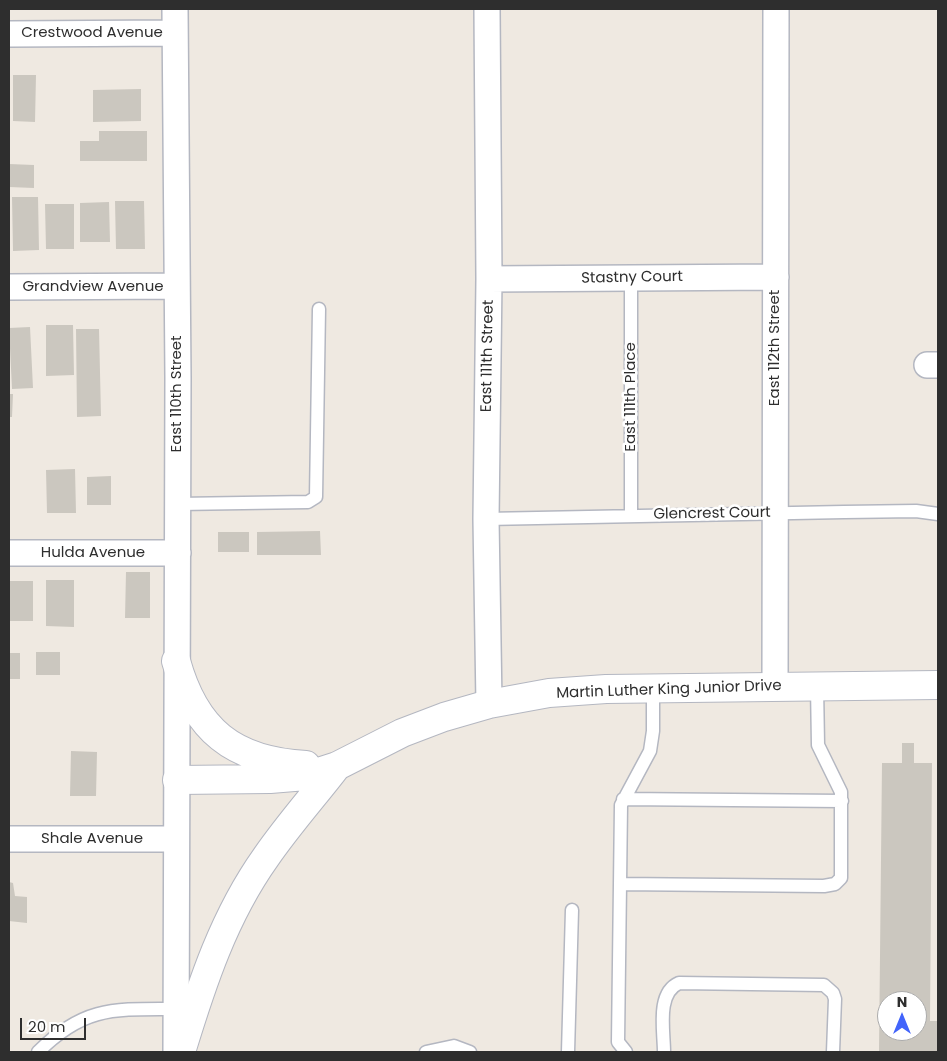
<!DOCTYPE html>
<html>
<head>
<meta charset="utf-8">
<style>
	body { margin:0 }
	#map { position:relative; width:947px; height:1061px; overflow:hidden; background:#efe9e1; font-family:Poppins,sans-serif }
	canvas { display:block }
	.frame { position:absolute; inset:0; border:10px solid #2e2e2e; pointer-events:none }
	.north { position:absolute; left:877px; top:991px; width:50px; height:50px; box-sizing:border-box; background:#fff; border:1px solid #ababab; border-radius:50%; rotate:0deg; font-size:14px; font-weight:700; line-height:20px; text-align:center; color:#2e2e2e }
	.north::after { content:''; display:block; margin:auto; width:18px; height:22px; background:#4264fb; clip-path:polygon(50% 0,100% 100%,50% 72%,0 100%) }
	.scale { position:absolute; left:20px; top:1018px; width:66px; height:22px; box-sizing:border-box; border:2px solid #2e2e2e; border-top:0; padding-left:6px; font-size:15px; line-height:18px; white-space:nowrap; color:#2e2e2e; -webkit-text-stroke:4px #fff; paint-order:stroke }
</style>
</head>
<body>
<div id="map">
<canvas width="947" height="1061"></canvas>
<div class="frame"></div>
<div class="north">N</div>
<div class="scale">20 m</div>
</div>
<script>
const ctx = document.querySelector('canvas').getContext('2d');
ctx.lineJoin = 'round';
function paint(path, color) {
  ctx.fillStyle = color;
  ctx.fill(path, 'evenodd');
}
function trace(path, color, width, dash) {
  ctx.strokeStyle = color;
  ctx.lineWidth = width;
  ctx.lineCap = dash ? 'butt' : 'round';
  ctx.setLineDash(dash || []);
  ctx.stroke(path);
}
function drawText(font, color, halo, rows, align = 'center') {
  ctx.font = font + ' Poppins,sans-serif';
  ctx.lineWidth = 5;
  ctx.setLineDash([]);
  ctx.textBaseline = 'middle';
  ctx.strokeStyle = halo;
  ctx.fillStyle = color;
  for (const [text, x, y, turn = 0] of rows) {
    ctx.save();
    ctx.translate(x, y);
    ctx.rotate((+turn || 0) * Math.PI / 180);
    ctx.textAlign = isNaN(turn) ? turn : align;
    if (halo) ctx.strokeText(text, 0, 0);
    ctx.fillText(text, 0, 0);
    ctx.restore();
  }
}
const building = new Path2D(`
	M 13,75 L 36,75 L 35,122 L 13,121 Z
	M 141,89 L 141,121 L 93,122 L 93,90 Z
	M 99,131 L 147,131 L 147,161 L 80,161 L 80,141 L 99,141 Z
	M 9,164 L 34,165 L 34,188 L 9,187 Z
	M 12,197 L 38,197 L 39,250 L 13,251 Z
	M 115,201 L 144,201 L 145,249 L 116,249 Z
	M 109,202 L 110,242 L 80,242 L 80,203 Z
	M 45,204 L 74,204 L 74,249 L 46,249 Z
	M 46,325 L 73,325 L 74,375 L 46,376 Z
	M 30,327 L 33,388 L 12,389 L 9,328 Z
	M 76,329 L 99,329 L 101,416 L 77,417 Z
	M 9,394 L 13,394 L 12,417 L 9,417 Z
	M 75,469 L 76,513 L 47,513 L 46,470 Z
	M 111,476 L 111,505 L 87,505 L 87,477 Z
	M 320,531 L 321,555 L 257,555 L 257,532 Z
	M 218,532 L 249,532 L 249,552 L 218,552 Z
	M 126,572 L 150,572 L 150,618 L 125,618 Z
	M 46,580 L 74,580 L 74,627 L 46,626 Z
	M 9,581 L 33,581 L 33,621 L 9,621 Z
	M 36,652 L 60,652 L 60,675 L 36,675 Z
	M 9,653 L 20,653 L 20,679 L 9,679 Z
	M 902,743 L 914,743 L 914,763 L 932,763 L 930,1021 L 938,1021 L 938,1052 L 879,1052 L 882,763 L 902,763 ZM 887,1001 L 917,1001 L 917,1031 L 887,1031 Z
	M 71,751 L 97,752 L 96,796 L 70,796 Z
	M 9,882 L 13,883 L 15,896 L 27,897 L 27,923 L 9,921 Z`);
const service = new Path2D(`
	M 631,278 L 631,515
	M 178,504 L 308,502 L 316,497 L 319,309
	M 486,519 L 844,512 L 916,511 L 938,514
	M 623,799 L 842,801
	M 620,884 L 824,886 L 835,884 L 841,878 L 841,792 L 818,745 L 817,686
	M 38,1052 C 84,1006 114,1009 176,1009
	M 426,1052 L 454,1046 L 470,1052
	M 568,1052 L 572,910
	M 626,1052 L 618,1042 L 621,805 L 650,751 L 653,731 L 653,688
	M 664,1052 C 664,1031 656,993 679,983 L 824,985 L 833,993 L 835,999 L 833,1052`);
const minor = new Path2D(`
	M 175,9 L 178,378 L 176,1052
	M 487,9 L 489,279 L 486,519 L 489,704
	M 9,34 L 175,33
	M 489,279 L 776,277
	M 9,287 L 177,286
	M 927,365 L 938,365
	M 9,553 L 178,553
	M 775,687 L 776,9
	M 9,839 L 176,839`);
const tertiary = new Path2D(`
	M 176,661 C 195,730 233,761 306,765
	M 177,780 L 270,779 L 306,776 L 337,766 L 402,733 L 444,717 L 489,704 L 549,693 L 606,689 L 938,685
	M 181,1052 C 202,983 224,916 266,857 C 288,825 314,796 337,766`);
const streetNames = [
	["Crestwood Avenue",92,33],
	["Stastny Court",632,278,-1],
	["Grandview Avenue",93,287],
	["East 112th Street",775,348,-90],
	["East 111th Street",488,356,-89],
	["East 110th Street",177,394,-90],
	["East 111th Place",631,397,-90],
	["Glencrest Court",712,514,-1],
	["Hulda Avenue",93,553],
	["Martin Luther King Junior Drive",669,690,-2],
	["Shale Avenue",92,839]
];
paint(building, '#cbc7bf');
trace(service, '#b4b7c1', 15);
trace(minor, '#b4b7c1', 28);
trace(tertiary, '#b4b7c1', 30);
trace(service, '#fff', 12);
trace(minor, '#fff', 25);
trace(tertiary, '#fff', 28);
drawText('15px', '#2e2e2e', '#fff', streetNames);
</script>
</body>
</html>
